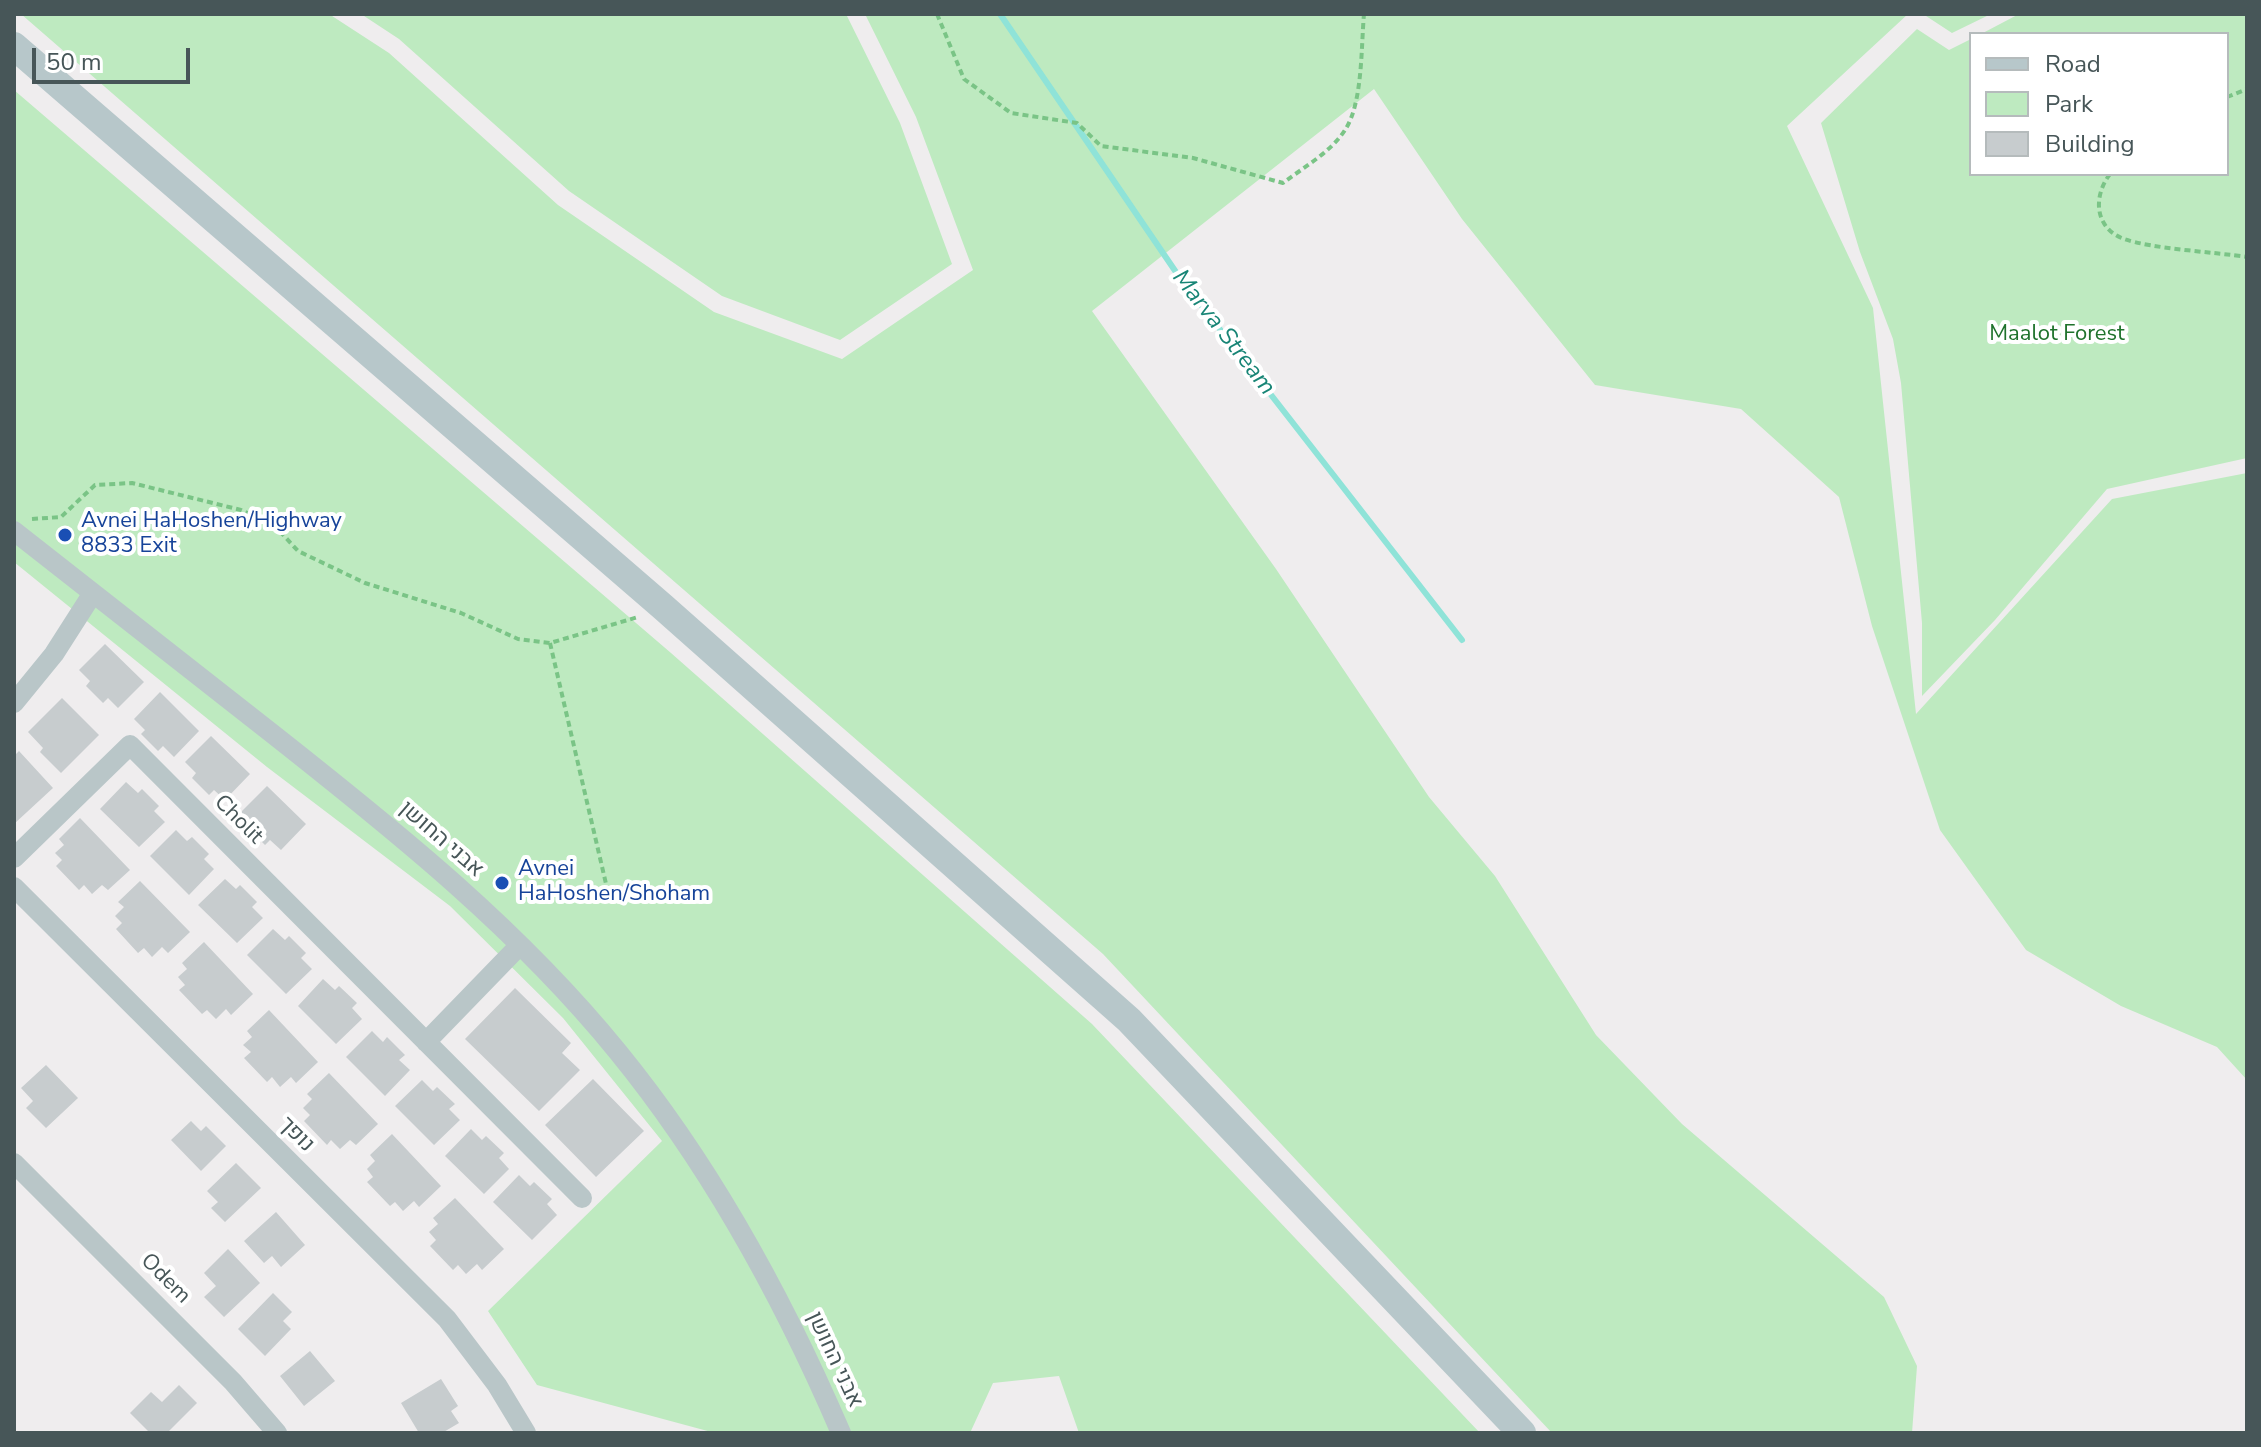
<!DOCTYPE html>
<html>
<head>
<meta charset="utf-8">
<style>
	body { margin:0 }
	#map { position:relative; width:2261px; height:1447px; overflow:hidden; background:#efedee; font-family:"Nunito Sans",sans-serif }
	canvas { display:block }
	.frame { position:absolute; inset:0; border:16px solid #475658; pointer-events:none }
	.legend { position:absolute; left:1969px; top:32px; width:260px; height:144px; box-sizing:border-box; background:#fff; border:2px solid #b5bbbc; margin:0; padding:10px 14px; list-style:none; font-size:24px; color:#475658 }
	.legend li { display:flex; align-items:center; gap:16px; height:40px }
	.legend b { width:40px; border:2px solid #b5bbbc }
	.scale { position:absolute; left:32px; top:48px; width:158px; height:36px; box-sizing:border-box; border:4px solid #475658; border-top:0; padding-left:10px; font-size:24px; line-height:28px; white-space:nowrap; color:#475658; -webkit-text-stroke:6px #fff; paint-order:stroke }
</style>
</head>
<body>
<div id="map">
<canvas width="2261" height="1447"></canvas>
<div class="frame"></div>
<ul class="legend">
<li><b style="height:10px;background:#b7c7ca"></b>Road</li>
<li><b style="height:22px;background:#beeac0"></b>Park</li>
<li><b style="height:22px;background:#c7ccce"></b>Building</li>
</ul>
<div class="scale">50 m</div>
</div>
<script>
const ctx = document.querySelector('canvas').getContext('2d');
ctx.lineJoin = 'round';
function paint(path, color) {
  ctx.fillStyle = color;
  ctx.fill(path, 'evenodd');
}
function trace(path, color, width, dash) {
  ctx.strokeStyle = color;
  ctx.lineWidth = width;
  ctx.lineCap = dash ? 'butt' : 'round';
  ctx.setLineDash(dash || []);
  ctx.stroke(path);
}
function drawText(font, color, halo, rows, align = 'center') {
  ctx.font = font + ' "Nunito Sans",Heebo,sans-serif';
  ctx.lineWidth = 8;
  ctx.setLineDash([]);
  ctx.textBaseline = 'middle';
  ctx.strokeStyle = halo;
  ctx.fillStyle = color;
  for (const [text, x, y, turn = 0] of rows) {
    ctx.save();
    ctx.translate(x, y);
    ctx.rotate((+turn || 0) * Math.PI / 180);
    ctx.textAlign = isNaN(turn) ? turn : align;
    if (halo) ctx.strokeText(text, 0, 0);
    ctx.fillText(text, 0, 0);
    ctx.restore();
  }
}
const green = new Path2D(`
	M 21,14 L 329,14 L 389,53 L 558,205 L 714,312 L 842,359 L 973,270 L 916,117 L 865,14 L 1908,14 L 1787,126 L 1873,308 L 1916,714 L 2112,499 L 2247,473 L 2247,1080 L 2217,1047 L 2121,1006 L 2026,950 L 1940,830 L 1872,626 L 1839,497 L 1741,409 L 1595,385 L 1462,219 L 1374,89 L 1092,311 L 1276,569 L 1429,797 L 1495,876 L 1596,1035 L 1682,1124 L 1884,1297 L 1917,1366 L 1912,1433 L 1552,1433 L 1103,954 Z
	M 361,14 L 846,14 L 900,123 L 952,264 L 840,340 L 722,296 L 569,191 L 399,39 Z
	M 1923,14 L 1991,14 L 1952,33 Z
	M 2019,14 L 2247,14 L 2247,458 L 2107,489 L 1995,620 L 1922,696 L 1922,623 L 1901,383 L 1893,339 L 1860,252 L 1821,123 L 1917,29 L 1949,50 L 1971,39 L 1971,174 L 2227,174 L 2227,34 L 1981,34 Z
	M 14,90 L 671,653 L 1092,1024 L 1480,1433 L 1079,1433 L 1059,1376 L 993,1383 L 970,1433 L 715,1433 L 537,1385 L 488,1311 L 662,1141 L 563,1018 L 450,906 L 267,767 L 14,562 Z`);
const stream = new Path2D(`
	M 1000,14 L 1180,278 L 1462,640`);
const building = new Path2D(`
	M 105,644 L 144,682 L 118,708 L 108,698 L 103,703 L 86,686 L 90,681 L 79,670 Z
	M 160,692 L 199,731 L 174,757 L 163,746 L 158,751 L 141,734 L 145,730 L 134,719 Z
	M 62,698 L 99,735 L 61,773 L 40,752 L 43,748 L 28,732 Z
	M 211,736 L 250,774 L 225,800 L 214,790 L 209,795 L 192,778 L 196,773 L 185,762 Z
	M 19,751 L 53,788 L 14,824 L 14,756 Z
	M 126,782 L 138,793 L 142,789 L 159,806 L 154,811 L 165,822 L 139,847 L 100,809 Z
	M 267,786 L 306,824 L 281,850 L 270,840 L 265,845 L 248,828 L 252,823 L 241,812 Z
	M 80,818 L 130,870 L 108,890 L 102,885 L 92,894 L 84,885 L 79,890 L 56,866 L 62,860 L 55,853 L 64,845 L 59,839 Z
	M 176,830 L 187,841 L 192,837 L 209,854 L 204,859 L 214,869 L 189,895 L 150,856 Z
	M 225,879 L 236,889 L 240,885 L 257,902 L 252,907 L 263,918 L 237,943 L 198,905 Z
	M 140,881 L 190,932 L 168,953 L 162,947 L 152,957 L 144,948 L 138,953 L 116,929 L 122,923 L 115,916 L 124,907 L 118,902 Z
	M 273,929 L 285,940 L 289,936 L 306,953 L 301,958 L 312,969 L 286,994 L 247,955 Z
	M 204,942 L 253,994 L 231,1015 L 226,1009 L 216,1019 L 207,1010 L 202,1014 L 179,990 L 185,985 L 178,977 L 187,969 L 182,963 Z
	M 323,979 L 335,990 L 339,986 L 357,1003 L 352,1008 L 362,1019 L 336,1044 L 298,1006 Z
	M 515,988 L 571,1043 L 562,1053 L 580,1070 L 539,1111 L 465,1039 Z
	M 269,1010 L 318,1062 L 296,1083 L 291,1077 L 280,1087 L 272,1077 L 267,1082 L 244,1058 L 251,1052 L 243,1045 L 252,1037 L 247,1031 Z
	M 372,1031 L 383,1042 L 387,1037 L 405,1055 L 399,1060 L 410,1070 L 385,1096 L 346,1057 Z
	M 46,1065 L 78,1098 L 46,1128 L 26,1108 L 33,1101 L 21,1088 Z
	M 329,1073 L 378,1124 L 356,1145 L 350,1140 L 340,1149 L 331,1140 L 327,1145 L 304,1121 L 310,1115 L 303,1108 L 312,1099 L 307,1094 Z
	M 593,1079 L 644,1131 L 596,1177 L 545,1125 Z
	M 422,1080 L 433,1091 L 437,1087 L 455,1104 L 449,1109 L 460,1120 L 434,1145 L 395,1106 Z
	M 191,1121 L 201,1131 L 206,1126 L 226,1146 L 201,1171 L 171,1140 Z
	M 471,1129 L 482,1140 L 486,1136 L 504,1153 L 499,1158 L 509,1169 L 484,1194 L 445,1156 Z
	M 392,1134 L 441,1186 L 419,1207 L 414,1201 L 403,1211 L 395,1202 L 390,1206 L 367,1182 L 373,1177 L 367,1169 L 375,1161 L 370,1155 Z
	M 236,1163 L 261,1188 L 225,1222 L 211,1208 L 218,1202 L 207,1191 Z
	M 519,1175 L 530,1186 L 534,1182 L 552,1199 L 547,1204 L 557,1215 L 532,1240 L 493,1202 Z
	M 455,1198 L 504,1249 L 482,1270 L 477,1264 L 466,1274 L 458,1265 L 453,1270 L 430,1246 L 436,1240 L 429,1232 L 438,1224 L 433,1218 Z
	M 276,1212 L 305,1245 L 281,1267 L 272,1256 L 264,1263 L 244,1241 Z
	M 228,1249 L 260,1283 L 224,1317 L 204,1297 L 216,1286 L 204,1273 Z
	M 273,1293 L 292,1312 L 283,1321 L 291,1329 L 265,1356 L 238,1329 Z
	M 310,1351 L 335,1381 L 304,1406 L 280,1376 Z
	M 441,1379 L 458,1406 L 451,1411 L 459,1423 L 442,1433 L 419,1433 L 401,1403 Z
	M 179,1385 L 197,1403 L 167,1433 L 150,1433 L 130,1413 L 151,1392 L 162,1402 Z`);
const path = new Path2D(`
	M 937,14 L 964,79 L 1011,113 L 1077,123 L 1101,146 L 1193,158 L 1283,183 C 1304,167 1331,152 1345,130 C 1363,103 1361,46 1364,14
	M 2227,97 L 2247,89
	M 2110,174 C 2093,196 2094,228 2124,239 C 2153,249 2214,252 2247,257
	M 32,519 L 61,517 L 95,485 L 132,483 L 241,510 L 274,525 L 298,551 L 365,583 L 461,613 L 518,639 L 550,643 L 638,617
	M 550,643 L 610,901`);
const street = new Path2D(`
	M 14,531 C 101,599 187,667 274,735 C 397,832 519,930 618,1052 C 711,1166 783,1298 841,1433
	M 14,703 L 54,654 L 93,593
	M 14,858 L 130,745 L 582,1198
	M 14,887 L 447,1319 L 497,1385 L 526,1433
	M 426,1042 L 520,945
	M 14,1163 L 233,1382 L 277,1433`);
const secondary = new Path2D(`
	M 14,46 L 663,607 L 1129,1020 L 1522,1433`);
const markers = [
	[65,535,8,"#1a4fb4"],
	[502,883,8,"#1a4fb4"]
];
const parkNames = [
	["Maalot Forest",2057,335]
];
const transitNames = [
	["Avnei HaHoshen/Highway",81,522],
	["8833 Exit",81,547],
	["Avnei",518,870],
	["HaHoshen/Shoham",518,895]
];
const streetNames = [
	["Cholit",238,820,45],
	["אבני החושן",441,840,41],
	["נופך",296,1135,45],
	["Odem",165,1279,45],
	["אבני החושן",834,1360,65]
];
const waterNames = [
	["Marva Stream",1223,333,52]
];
paint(green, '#beeac0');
trace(stream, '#8fe3d8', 6);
paint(building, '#c7ccce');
trace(path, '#7ac486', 4, [6, 4]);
trace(street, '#b9c6c8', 20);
trace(secondary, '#b7c7ca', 28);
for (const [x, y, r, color] of markers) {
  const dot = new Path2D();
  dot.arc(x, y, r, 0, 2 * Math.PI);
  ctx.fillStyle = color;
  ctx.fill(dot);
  trace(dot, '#fff', 3);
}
drawText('22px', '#1f722c', '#fff', parkNames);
drawText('22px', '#164399', '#fff', transitNames, 'left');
drawText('22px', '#475658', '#fff', streetNames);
drawText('italic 24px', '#188576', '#fff', waterNames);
</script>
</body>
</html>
